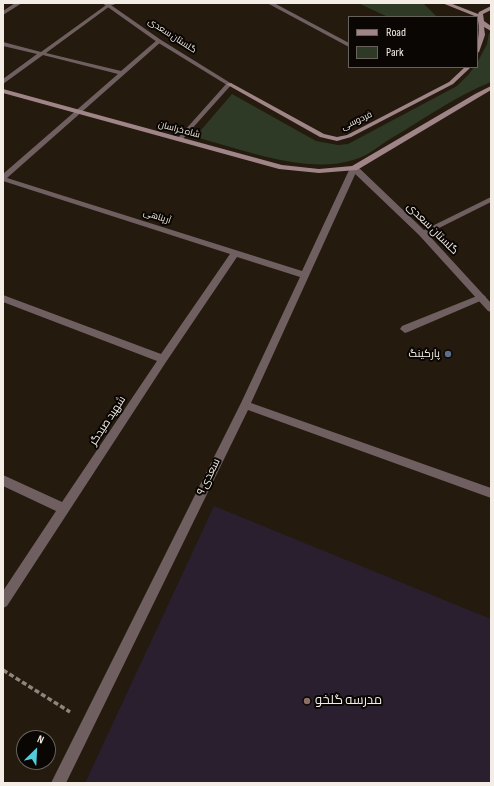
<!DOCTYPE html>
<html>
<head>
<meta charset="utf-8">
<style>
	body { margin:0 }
	#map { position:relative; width:494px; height:786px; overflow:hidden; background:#241a0e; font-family:"Sofia Sans Condensed",sans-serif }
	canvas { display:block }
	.frame { position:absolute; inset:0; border:4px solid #f4ede5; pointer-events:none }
	.legend { position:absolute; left:348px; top:16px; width:130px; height:52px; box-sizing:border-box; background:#0a0603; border:1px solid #68625d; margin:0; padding:5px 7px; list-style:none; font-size:12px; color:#f4ede5 }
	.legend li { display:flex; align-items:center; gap:8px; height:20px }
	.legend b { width:20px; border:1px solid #68625d }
	.north { position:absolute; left:16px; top:730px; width:40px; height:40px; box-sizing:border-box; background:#0a0603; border:1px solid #68625d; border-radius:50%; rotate:24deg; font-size:11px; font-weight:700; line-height:16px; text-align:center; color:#f4ede5 }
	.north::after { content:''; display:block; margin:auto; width:14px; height:18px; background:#53cbda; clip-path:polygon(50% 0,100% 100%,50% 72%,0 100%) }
</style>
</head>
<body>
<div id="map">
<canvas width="494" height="786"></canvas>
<div class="frame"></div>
<ul class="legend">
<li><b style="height:5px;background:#a08588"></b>Road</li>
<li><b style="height:11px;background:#2e3a25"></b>Park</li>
</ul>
<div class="north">N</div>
</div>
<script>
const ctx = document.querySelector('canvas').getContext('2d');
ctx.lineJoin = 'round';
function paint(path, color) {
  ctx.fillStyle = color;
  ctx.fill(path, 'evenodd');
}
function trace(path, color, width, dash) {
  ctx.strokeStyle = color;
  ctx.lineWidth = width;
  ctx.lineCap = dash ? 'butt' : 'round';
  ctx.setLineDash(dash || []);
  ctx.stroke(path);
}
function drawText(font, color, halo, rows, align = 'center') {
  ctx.font = font + ' "Sofia Sans Condensed",Cairo,sans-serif';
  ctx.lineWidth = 4;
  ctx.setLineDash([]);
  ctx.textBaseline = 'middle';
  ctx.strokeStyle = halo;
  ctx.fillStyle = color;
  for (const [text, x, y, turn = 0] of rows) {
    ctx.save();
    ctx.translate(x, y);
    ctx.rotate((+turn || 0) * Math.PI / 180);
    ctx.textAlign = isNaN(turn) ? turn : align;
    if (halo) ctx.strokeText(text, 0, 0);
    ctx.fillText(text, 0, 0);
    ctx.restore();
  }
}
const education = new Path2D(`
	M 214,506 L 491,619 L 491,783 L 85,783 Z`);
const green = new Path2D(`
	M 358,3 L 423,3 L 437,17 L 388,17 Z
	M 489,33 L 491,34 L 491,82 C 455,96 423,120 390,139 C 379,146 366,157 353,160 C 307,175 241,149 195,137 L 232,94 L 316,141 L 338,145 L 348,144 L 457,86 L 469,74 L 474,67 L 477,67 L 477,63 L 487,44 Z`);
const path = new Path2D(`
	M 3,670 L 70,712`);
const service = new Path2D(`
	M 482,294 L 486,297 L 485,299 L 408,332 L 405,333 L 400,329 L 402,326 Z`);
const minor = new Path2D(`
	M 15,3 L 22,3 L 3,15 L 3,11 Z
	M 109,3 L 118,3 L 110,6 L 46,53 L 121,71 L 157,40 L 162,41 L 7,178 L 302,271 L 350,168 L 351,166 L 357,166 L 358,168 L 251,403 L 491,488 L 491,498 L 248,410 L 66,783 L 51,783 L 241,403 L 300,277 L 237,257 L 166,362 L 7,606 L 3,608 L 3,591 L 56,511 L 3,486 L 3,475 L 62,502 L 157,361 L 3,302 L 3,295 L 161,354 L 230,254 L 3,181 L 3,174 L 118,74 L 43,55 L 3,84 L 3,79 L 37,54 L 3,46 L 3,42 L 41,52 Z
	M 267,3 L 274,3 L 349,43 L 349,47 Z
	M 227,83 L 232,84 L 181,141 L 177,141 L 177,139 Z
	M 491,197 L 491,202 L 425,235 L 422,236 L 418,233 Z`);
const tertiary = new Path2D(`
	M 102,3 L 108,3 L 161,40 L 232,84 L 227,85 L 157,42 Z
	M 351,166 L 357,166 L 425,231 L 491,303 L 491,312 L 488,311 L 419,235 L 351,170 Z`);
const secondary = new Path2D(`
	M 442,3 L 450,3 L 478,14 L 479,12 L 491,6 L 491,10 L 483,14 L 484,21 L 491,26 L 491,31 L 484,27 L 485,35 L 479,52 L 477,53 C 477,40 481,29 477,17 Z
	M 465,67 L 471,67 L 453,84 L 351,137 L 337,141 L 320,137 L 226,84 L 231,83 L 324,134 L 337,137 L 347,135 L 449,82 Z
	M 491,86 L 491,90 L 357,170 L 319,173 L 279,169 L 3,93 L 3,89 L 282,165 L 319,169 L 352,166 L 475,94 Z`);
const markers = [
	[448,354,4,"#5c6f8a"],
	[307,701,4,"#8d6e63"]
];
const farStreetnames = [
	["گلستان سعدی",172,36,33],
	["فردوسی",357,121,-25],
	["شاه خراسان",179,130,15],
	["آرپناهی",157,217,18]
];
const streetNames = [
	["گلستان سعدی",432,229,45],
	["شهید صیدگر",108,421,-57],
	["سعدی ۹",209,477,-64]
];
const poiNames = [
	["پارکینگ",440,354]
];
const nearPoinames = [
	["مدرسه گلخو",315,701]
];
paint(education, '#291f2e');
paint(green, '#2e3a25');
trace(path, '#8e857b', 3.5, [5, 2.5]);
paint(service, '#705f60');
paint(minor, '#705f60');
paint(tertiary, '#705f60');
paint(secondary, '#a08588');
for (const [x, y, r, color] of markers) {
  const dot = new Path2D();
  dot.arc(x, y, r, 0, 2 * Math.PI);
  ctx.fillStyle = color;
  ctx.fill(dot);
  trace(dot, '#0a0603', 1.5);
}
drawText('9px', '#f4ede5', '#0a0603', farStreetnames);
drawText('11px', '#f4ede5', '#0a0603', streetNames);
drawText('11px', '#f4ede5', '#0a0603', poiNames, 'right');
drawText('13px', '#f4ede5', '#0a0603', nearPoinames, 'left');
</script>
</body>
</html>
